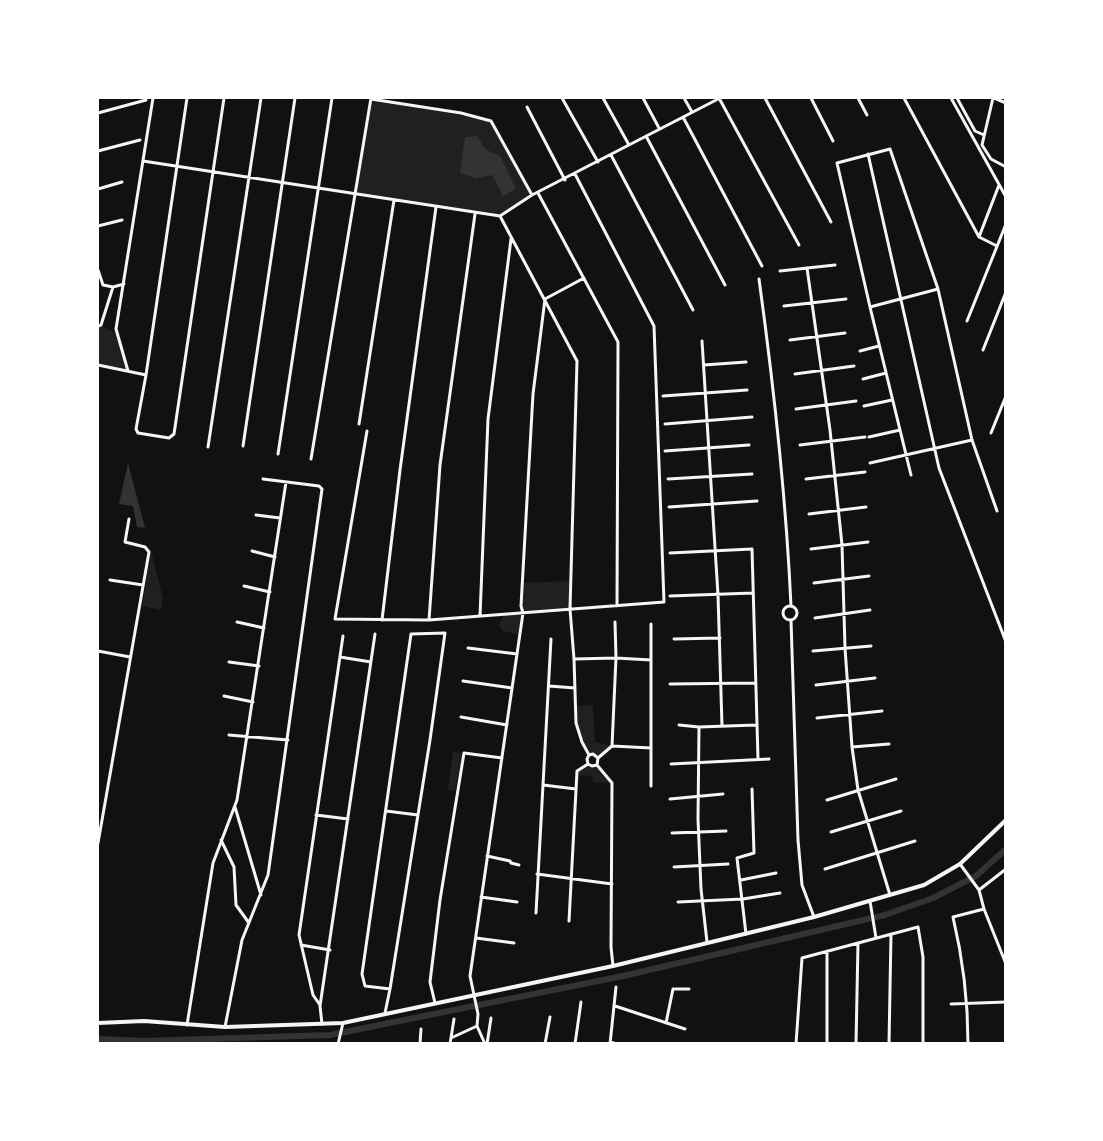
<!DOCTYPE html>
<html>
<head>
<meta charset="utf-8">
<style>
	body { margin:0 }
	#map { position:relative; width:1103px; height:1141px; overflow:hidden; background:#111; font-family:Jost,sans-serif }
	canvas { display:block }
	.frame { position:absolute; inset:0; border:99px solid #fff; pointer-events:none }
</style>
</head>
<body>
<div id="map">
<canvas width="1103" height="1141"></canvas>
<div class="frame"></div>
</div>
<script>
const ctx = document.querySelector('canvas').getContext('2d');
ctx.lineJoin = 'round';
function paint(path, color) {
  ctx.fillStyle = color;
  ctx.fill(path, 'evenodd');
}
function trace(path, color, width, dash) {
  ctx.strokeStyle = color;
  ctx.lineWidth = width;
  ctx.lineCap = dash ? 'butt' : 'round';
  ctx.setLineDash(dash || []);
  ctx.stroke(path);
}
const green = new Path2D(`
	M 371,99 L 491,121 L 532,195 L 500,216 L 355,194 Z
	M 101,325 L 118,335 L 128,371 L 98,365 L 98,326 Z
	M 151,551 L 163,599 L 161,610 L 142,606 Z
	M 571,581 L 570,609 L 523,614 L 520,635 L 503,631 L 499,625 L 503,615 L 523,613 L 523,583 Z
	M 593,705 L 595,742 L 612,746 L 598,758 L 589,755 L 576,723 L 576,706 Z
	M 453,752 L 462,753 L 455,790 L 448,790 Z
	M 588,764 L 597,765 L 612,783 L 593,782 L 592,776 L 577,775 L 577,771 Z`);
const water = new Path2D(`
	M 477,136 L 485,149 L 501,157 L 516,189 L 503,196 L 492,175 L 476,178 L 460,173 L 465,137 Z
	M 128,463 L 145,528 L 137,527 L 133,506 L 119,504 Z`);
const canal = new Path2D(`
	M 98,1039 L 144,1041 L 330,1035 L 623,976 L 885,915 L 933,898 L 976,876 L 1006,849`);
const minor = new Path2D(`
	M 187,98 L 146,375 L 136,429 L 138,433 L 169,438 L 174,434 L 224,98
	M 562,98 L 598,162
	M 603,98 L 629,145
	M 643,98 L 659,128
	M 684,98 L 692,112
	M 719,98 L 799,245
	M 765,98 L 831,222
	M 811,98 L 833,141
	M 858,98 L 867,115
	M 904,98 L 979,237 L 997,246
	M 951,98 L 1006,197
	M 957,98 L 975,131 L 984,135
	M 993,98 L 982,145 L 991,159 L 1006,167
	M 994,98 L 1006,103
	M 371,99 L 461,113 L 491,121 L 532,195
	M 527,107 L 565,180
	M 98,113 L 146,100
	M 683,117 L 762,266
	M 646,136 L 725,285
	M 98,151 L 140,140
	M 868,154 L 939,468 L 1006,642
	M 611,155 L 693,310
	M 143,161 L 500,216 L 532,195 L 720,98
	M 98,189 L 122,182
	M 538,193 L 618,342 L 617,606
	M 500,216 L 577,361 L 570,609 L 574,659 L 576,723 L 582,742 L 589,755
	M 98,226 L 122,220
	M 979,237 L 999,185
	M 807,268 L 830,430 L 842,545 L 845,648 L 852,747 L 858,790 L 890,895
	M 98,270 L 103,285 L 113,287 L 124,284
	M 780,271 L 835,265
	M 759,279 C 774,388 786,496 791,606
	M 784,306 L 846,299
	M 870,307 L 837,163 L 890,149 L 938,289 L 972,440 L 997,511
	M 967,321 L 1006,224
	M 98,326 L 101,325 L 113,287
	M 790,340 L 845,333
	M 702,341 L 718,595 L 722,726
	M 983,350 L 1006,292
	M 860,351 L 879,346
	M 98,365 L 146,375
	M 704,365 L 746,362
	M 128,371 L 116,329 L 153,98
	M 795,374 L 854,366
	M 863,379 L 886,373
	M 663,396 L 747,390
	M 864,406 L 892,400
	M 796,409 L 856,401
	M 359,424 L 394,200
	M 665,424 L 752,417
	M 367,431 L 335,619 L 429,620 L 664,602 L 654,326 L 575,174
	M 991,433 L 1006,396
	M 869,437 L 900,430
	M 800,445 L 865,437
	M 243,446 L 295,98
	M 208,447 L 261,98
	M 665,451 L 749,445
	M 278,454 L 332,98
	M 311,459 L 371,98
	M 870,463 L 972,440
	M 911,475 L 870,307 L 938,289
	M 668,479 L 752,474
	M 806,479 L 865,472
	M 669,507 L 757,501
	M 809,514 L 866,507
	M 256,515 L 280,518
	M 811,549 L 868,542
	M 252,551 L 275,557
	M 670,553 L 752,549 L 758,759
	M 110,580 L 143,585
	M 814,583 L 869,576
	M 244,586 L 270,592
	M 670,596 L 753,593
	M783 613a7 7 0 1 1 14 0a7 7 0 1 1-14 0Z
	M 480,616 L 488,419 L 511,239
	M 815,618 L 870,610
	M 382,620 L 400,470 L 436,207
	M 429,620 L 440,465 L 475,214
	M 791,620 L 798,840 L 802,885 L 814,917
	M 237,622 L 264,628
	M 651,624 L 651,786
	M 674,639 L 720,638
	M 468,648 L 517,654
	M 98,651 L 130,657
	M 813,651 L 871,646
	M 340,657 L 371,662
	M 574,659 L 616,658 L 651,660
	M 229,662 L 259,666
	M 463,681 L 512,688
	M 670,684 L 755,683
	M 816,685 L 875,678
	M 549,686 L 575,688
	M 224,696 L 253,702
	M 461,717 L 507,725
	M 817,718 L 882,711
	M 679,725 L 699,727 L 756,725
	M 699,727 L 698,819 L 701,889 L 707,942
	M 229,735 L 288,740
	M 612,746 L 616,658 L 615,622
	M 852,747 L 889,744
	M 598,758 L 593,754 L 589,755 L 587,759 L 588,764 L 592,766 L 597,765 L 598,758 L 612,746 L 651,748
	M 671,764 L 769,759
	M 597,765 L 612,783 L 611,947 L 613,966
	M 543,785 L 576,789
	M 670,799 L 723,794
	M 827,800 L 896,779
	M 235,807 L 261,895
	M 386,811 L 418,815
	M 316,815 L 348,819
	M 831,832 L 901,811
	M 672,833 L 726,831
	M 221,840 L 234,867 L 236,905 L 249,923
	M 98,843 L 149,552 L 145,547 L 125,542 L 129,519
	M 487,856 L 510,861 L 511,863 L 519,865
	M 960,864 L 979,890 L 984,909 L 1006,964
	M 674,867 L 728,864
	M 825,869 L 915,841
	M 537,874 L 612,884
	M 741,880 L 776,873
	M 979,890 L 1006,869
	M 481,897 L 517,902
	M 870,901 L 876,938
	M 678,902 L 743,899 L 780,893
	M 536,913 L 551,639
	M 569,921 L 577,771 L 588,764
	M 746,934 L 737,858 L 754,853 L 752,789
	M 476,938 L 514,943
	M 301,945 L 330,950
	M 435,1003 L 430,982 L 440,900 L 464,753 L 502,758
	M 951,1004 L 1006,1002
	M 320,1005 L 313,995 L 299,935 L 343,636
	M 615,1006 L 685,1029
	M 385,1013 L 390,989 L 430,740 L 445,633 L 411,634 L 362,974 L 365,986 L 390,989
	M 666,1023 L 673,989 L 689,989
	M 322,1024 L 320,1006 L 375,634
	M 187,1025 L 213,863 L 237,800 L 286,482
	M 225,1027 L 242,940 L 268,875 L 322,489 L 319,486 L 263,479
	M 451,1038 L 477,1026
	M 610,1042 L 617,1044
	M 338,1044 L 343,1023
	M 420,1044 L 421,1029
	M 450,1044 L 454,1019
	M 485,1044 L 477,1026 L 478,1014 L 470,976 L 523,613 L 521,606 L 533,394 L 545,299 L 584,278
	M 487,1044 L 491,1018
	M 545,1044 L 550,1017
	M 575,1044 L 581,1002
	M 610,1044 L 616,987
	M 796,1044 L 802,958 L 918,927 L 923,957 L 923,1044
	M 827,1044 L 827,951
	M 856,1044 L 858,943
	M 889,1044 L 891,934
	M 968,1044 C 968,1000 963,959 953,917 L 984,909`);
const tertiary = new Path2D(`
	M 98,1023 L 144,1021 L 225,1027 L 343,1023 L 613,966 L 814,917 L 924,885 L 960,864 L 1006,820`);
paint(green, '#202020');
paint(water, '#333');
trace(canal, '#333', 6);
trace(minor, '#f5f5f5', 3);
trace(tertiary, '#f5f5f5', 4);
</script>
</body>
</html>
